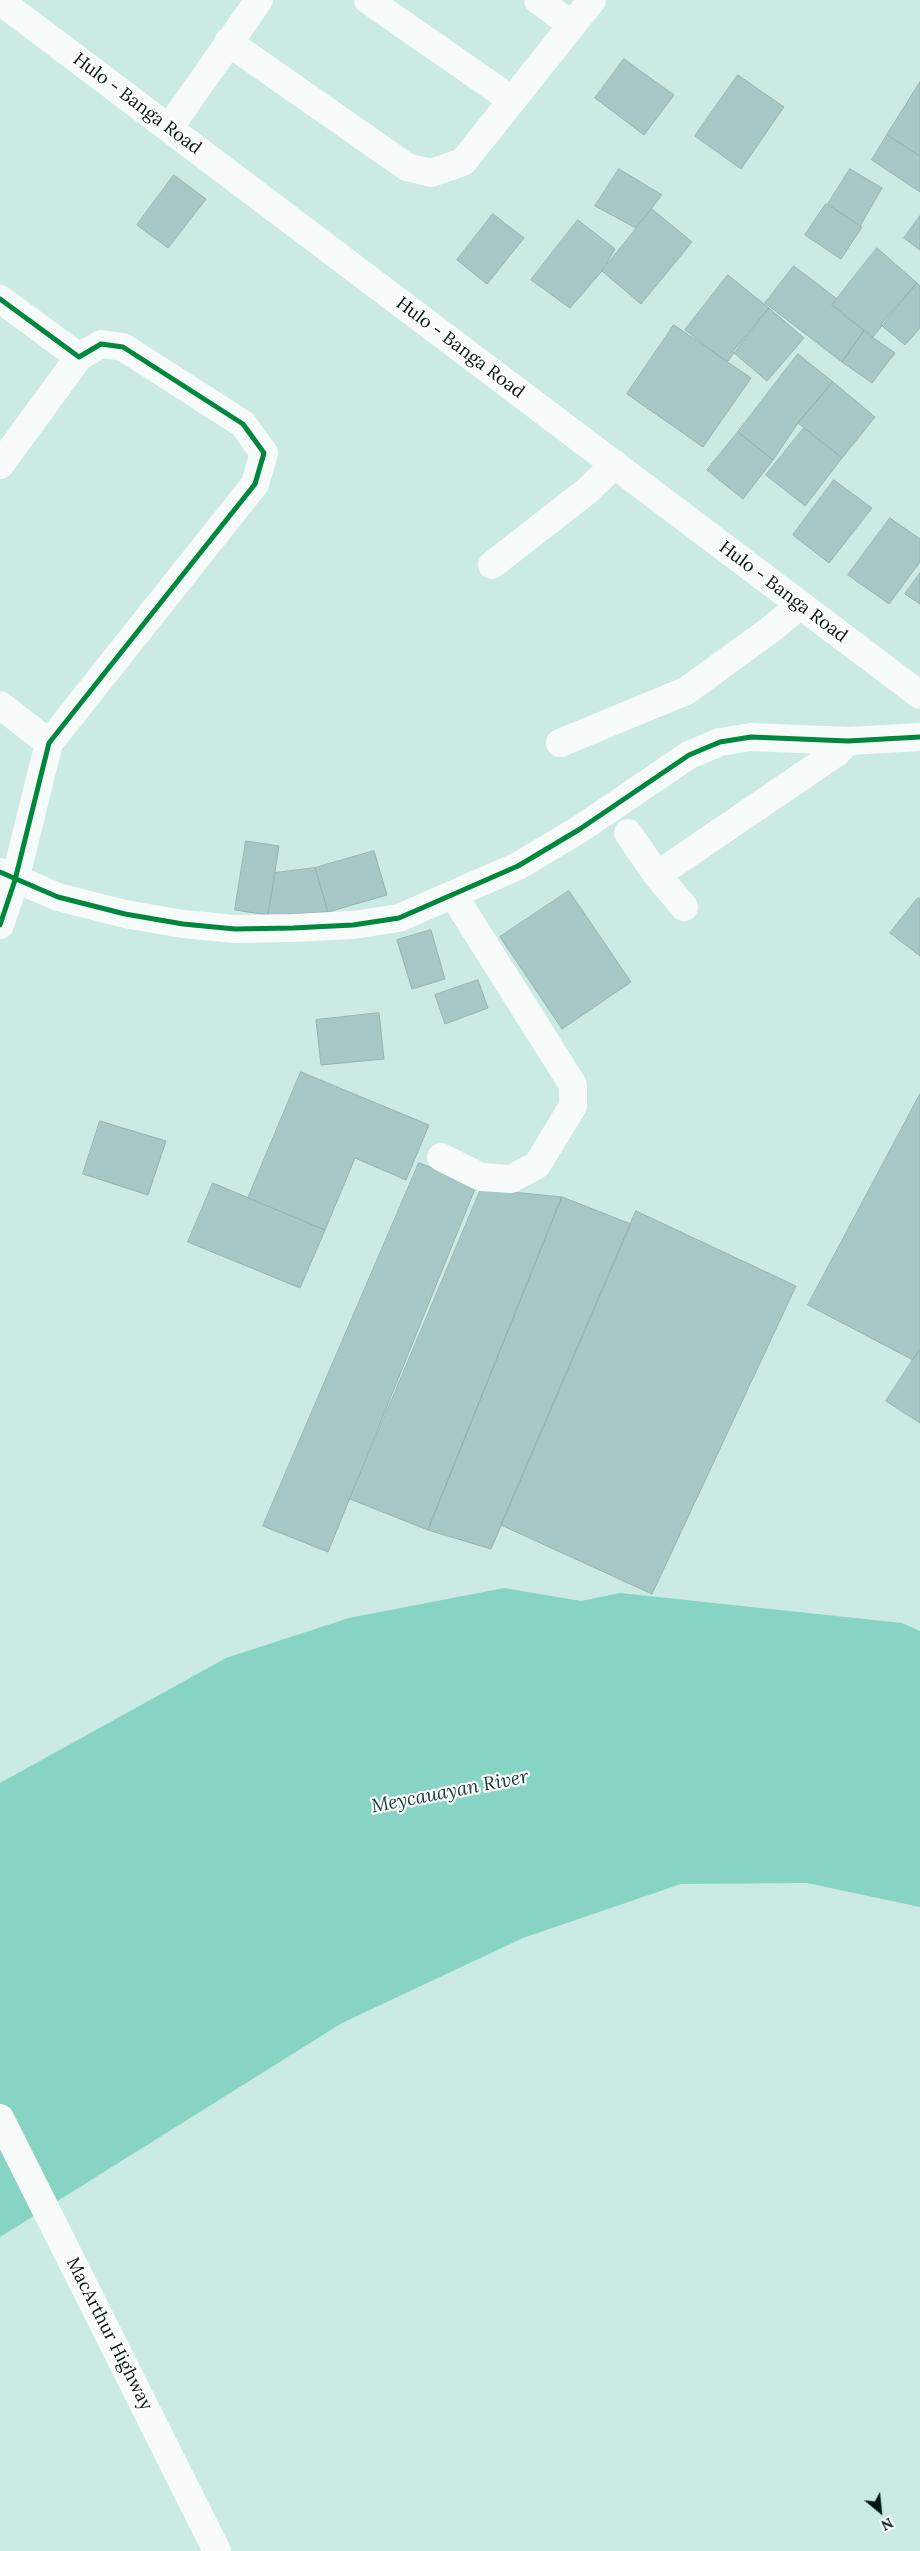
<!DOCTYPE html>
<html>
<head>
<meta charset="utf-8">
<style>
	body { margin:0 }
	#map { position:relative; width:920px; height:2551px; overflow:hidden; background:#caeae3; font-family:Lora,serif }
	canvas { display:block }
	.north { position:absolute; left:855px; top:2486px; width:50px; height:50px; -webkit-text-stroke:4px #fff; paint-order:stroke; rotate:152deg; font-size:14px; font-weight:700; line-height:20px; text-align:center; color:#011612 }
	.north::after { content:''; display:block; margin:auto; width:18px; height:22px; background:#011612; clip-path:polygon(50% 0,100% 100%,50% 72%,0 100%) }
</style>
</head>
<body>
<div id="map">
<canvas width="920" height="2551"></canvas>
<div class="north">N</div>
</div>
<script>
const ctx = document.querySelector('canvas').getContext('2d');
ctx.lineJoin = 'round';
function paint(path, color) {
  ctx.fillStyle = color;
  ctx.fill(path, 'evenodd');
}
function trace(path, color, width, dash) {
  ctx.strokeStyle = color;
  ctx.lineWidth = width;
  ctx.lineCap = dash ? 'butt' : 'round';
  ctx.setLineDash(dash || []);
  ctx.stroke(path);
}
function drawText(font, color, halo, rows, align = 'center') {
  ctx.font = font + ' Lora,serif';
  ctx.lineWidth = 4.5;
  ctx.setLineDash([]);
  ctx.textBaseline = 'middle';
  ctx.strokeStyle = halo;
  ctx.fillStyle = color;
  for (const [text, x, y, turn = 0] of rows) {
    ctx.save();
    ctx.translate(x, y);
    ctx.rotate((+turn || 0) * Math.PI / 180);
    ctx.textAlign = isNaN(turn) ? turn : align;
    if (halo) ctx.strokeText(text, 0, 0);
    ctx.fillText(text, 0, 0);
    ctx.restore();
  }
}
const water = new Path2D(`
	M 504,1588 L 581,1601 L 620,1593 L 902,1623 L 920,1631 L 920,1907 L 807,1883 L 681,1884 L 523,1938 L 342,2023 L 0,2237 L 0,1783 L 226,1658 L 349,1618 Z`);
const building = new Path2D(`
	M 624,59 L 674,95 L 644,135 L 595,98 Z
	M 738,75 L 784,107 L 741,169 L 695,136 Z
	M 920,82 L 920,156 L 887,135 Z
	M 887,135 L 920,156 L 920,192 L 872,160 Z
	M 619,169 L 662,195 L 636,228 L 595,206 Z
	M 850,169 L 882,188 L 860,226 L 828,204 Z
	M 174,175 L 206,199 L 168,248 L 137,225 Z
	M 826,204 L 862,227 L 841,259 L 805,235 Z
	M 652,209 L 692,242 L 641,304 L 602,271 Z
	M 493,214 L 524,238 L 487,284 L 457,260 Z
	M 920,216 L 920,250 L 904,238 Z
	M 578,220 L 615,249 L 602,271 L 570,308 L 531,280 Z
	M 877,248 L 917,283 L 873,337 L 832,305 Z
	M 794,266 L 837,299 L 832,305 L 864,331 L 842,362 L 765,303 Z
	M 728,275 L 769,308 L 727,362 L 685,330 Z
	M 917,283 L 920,286 L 920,328 L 905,345 L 881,325 Z
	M 769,308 L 804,338 L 767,381 L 733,352 Z
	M 674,325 L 751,378 L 703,447 L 627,394 Z
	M 864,331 L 895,353 L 872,383 L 842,362 Z
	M 798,354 L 833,382 L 798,423 L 773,460 L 738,432 Z
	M 833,382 L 875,417 L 842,458 L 798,423 Z
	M 804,428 L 842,458 L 805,506 L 766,475 Z
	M 738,432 L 773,460 L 743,499 L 707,470 Z
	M 834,480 L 872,508 L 829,563 L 793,535 Z
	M 890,518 L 920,539 L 920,562 L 889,604 L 848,575 Z
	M 920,573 L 920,604 L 905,594 Z
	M 246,841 L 279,846 L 268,915 L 235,910 Z
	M 374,851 L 387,895 L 328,912 L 315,868 Z
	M 315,868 L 328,912 L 268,915 L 275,873 Z
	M 569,891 L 631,982 L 562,1029 L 500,937 Z
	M 918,898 L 920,899 L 920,956 L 890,933 Z
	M 431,930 L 445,979 L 412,989 L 397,940 Z
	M 478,980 L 488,1008 L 445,1024 L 435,995 Z
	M 379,1013 L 384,1059 L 321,1065 L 316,1020 Z
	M 301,1072 L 429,1125 L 406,1180 L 355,1158 L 325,1230 L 248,1198 Z
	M 920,1094 L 920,1349 L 913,1360 L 808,1305 Z
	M 100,1121 L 166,1141 L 148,1195 L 83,1174 Z
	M 419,1163 L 477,1184 L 328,1552 L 263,1526 Z
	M 213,1183 L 325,1230 L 300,1288 L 188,1242 Z
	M 481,1189 L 562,1197 L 428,1530 L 350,1499 Z
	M 562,1197 L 631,1224 L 491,1549 L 428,1530 Z
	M 636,1211 L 796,1286 L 652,1594 L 501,1525 Z
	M 920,1349 L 920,1423 L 886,1401 Z`);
const minor = new Path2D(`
	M 368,0 L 512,100
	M 538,0 L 572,25
	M 228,42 L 407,167 L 431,173 L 463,162 L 592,0
	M 169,128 L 259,0
	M 0,299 L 79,357 L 101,344 L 123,347 L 243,424 L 264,453 L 255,484 L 49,743 L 15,880 L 0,925
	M 0,465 L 79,357
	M 492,565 L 587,491 L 615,464
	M 0,705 L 49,743
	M 560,743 L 686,691 L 770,630 L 800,605
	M 628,833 L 657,875 L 684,907
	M 0,872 L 58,897 L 125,914 L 183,924 L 235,929 L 293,928 L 353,925 L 399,918 L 518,866 L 580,829 L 689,755 L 720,742 L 751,737 L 848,741 L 920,737
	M 657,875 L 836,753 L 848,741
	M 441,1157 L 481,1177 L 511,1179 L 537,1165 L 573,1106 L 573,1085 L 454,896`);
const major = new Path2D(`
	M 0,1 L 920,695`);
const highway = new Path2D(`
	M 0,2118 L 217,2551`);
const cycleway = new Path2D(`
	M 0,299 L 79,357 L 101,344 L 123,347 L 243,424 L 264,453 L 255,484 L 49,743 L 15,880 L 0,925
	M 0,872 L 58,897 L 125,914 L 183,924 L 235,929 L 293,928 L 353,925 L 399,918 L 518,866 L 580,829 L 689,755 L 720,742 L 751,737 L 848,741 L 920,737`);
const streetNames = [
	["Hulo - Banga Road",137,104,37],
	["Hulo - Banga Road",460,348,37],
	["Hulo - Banga Road",783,592,37],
	["MacArthur Highway",109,2334,63]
];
const waterNames = [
	["Meycauayan River",450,1792,-11]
];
paint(water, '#87d4c5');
paint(building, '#a5c7c5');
trace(building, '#98b2b0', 1);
trace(minor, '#f7fcfb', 28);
trace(major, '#f7fcfb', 28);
trace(highway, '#f7fcfb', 28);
trace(cycleway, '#00873e', 5);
drawText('18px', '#011612', '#fff', streetNames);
drawText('italic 19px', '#0f3c34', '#fff', waterNames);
</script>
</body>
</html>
